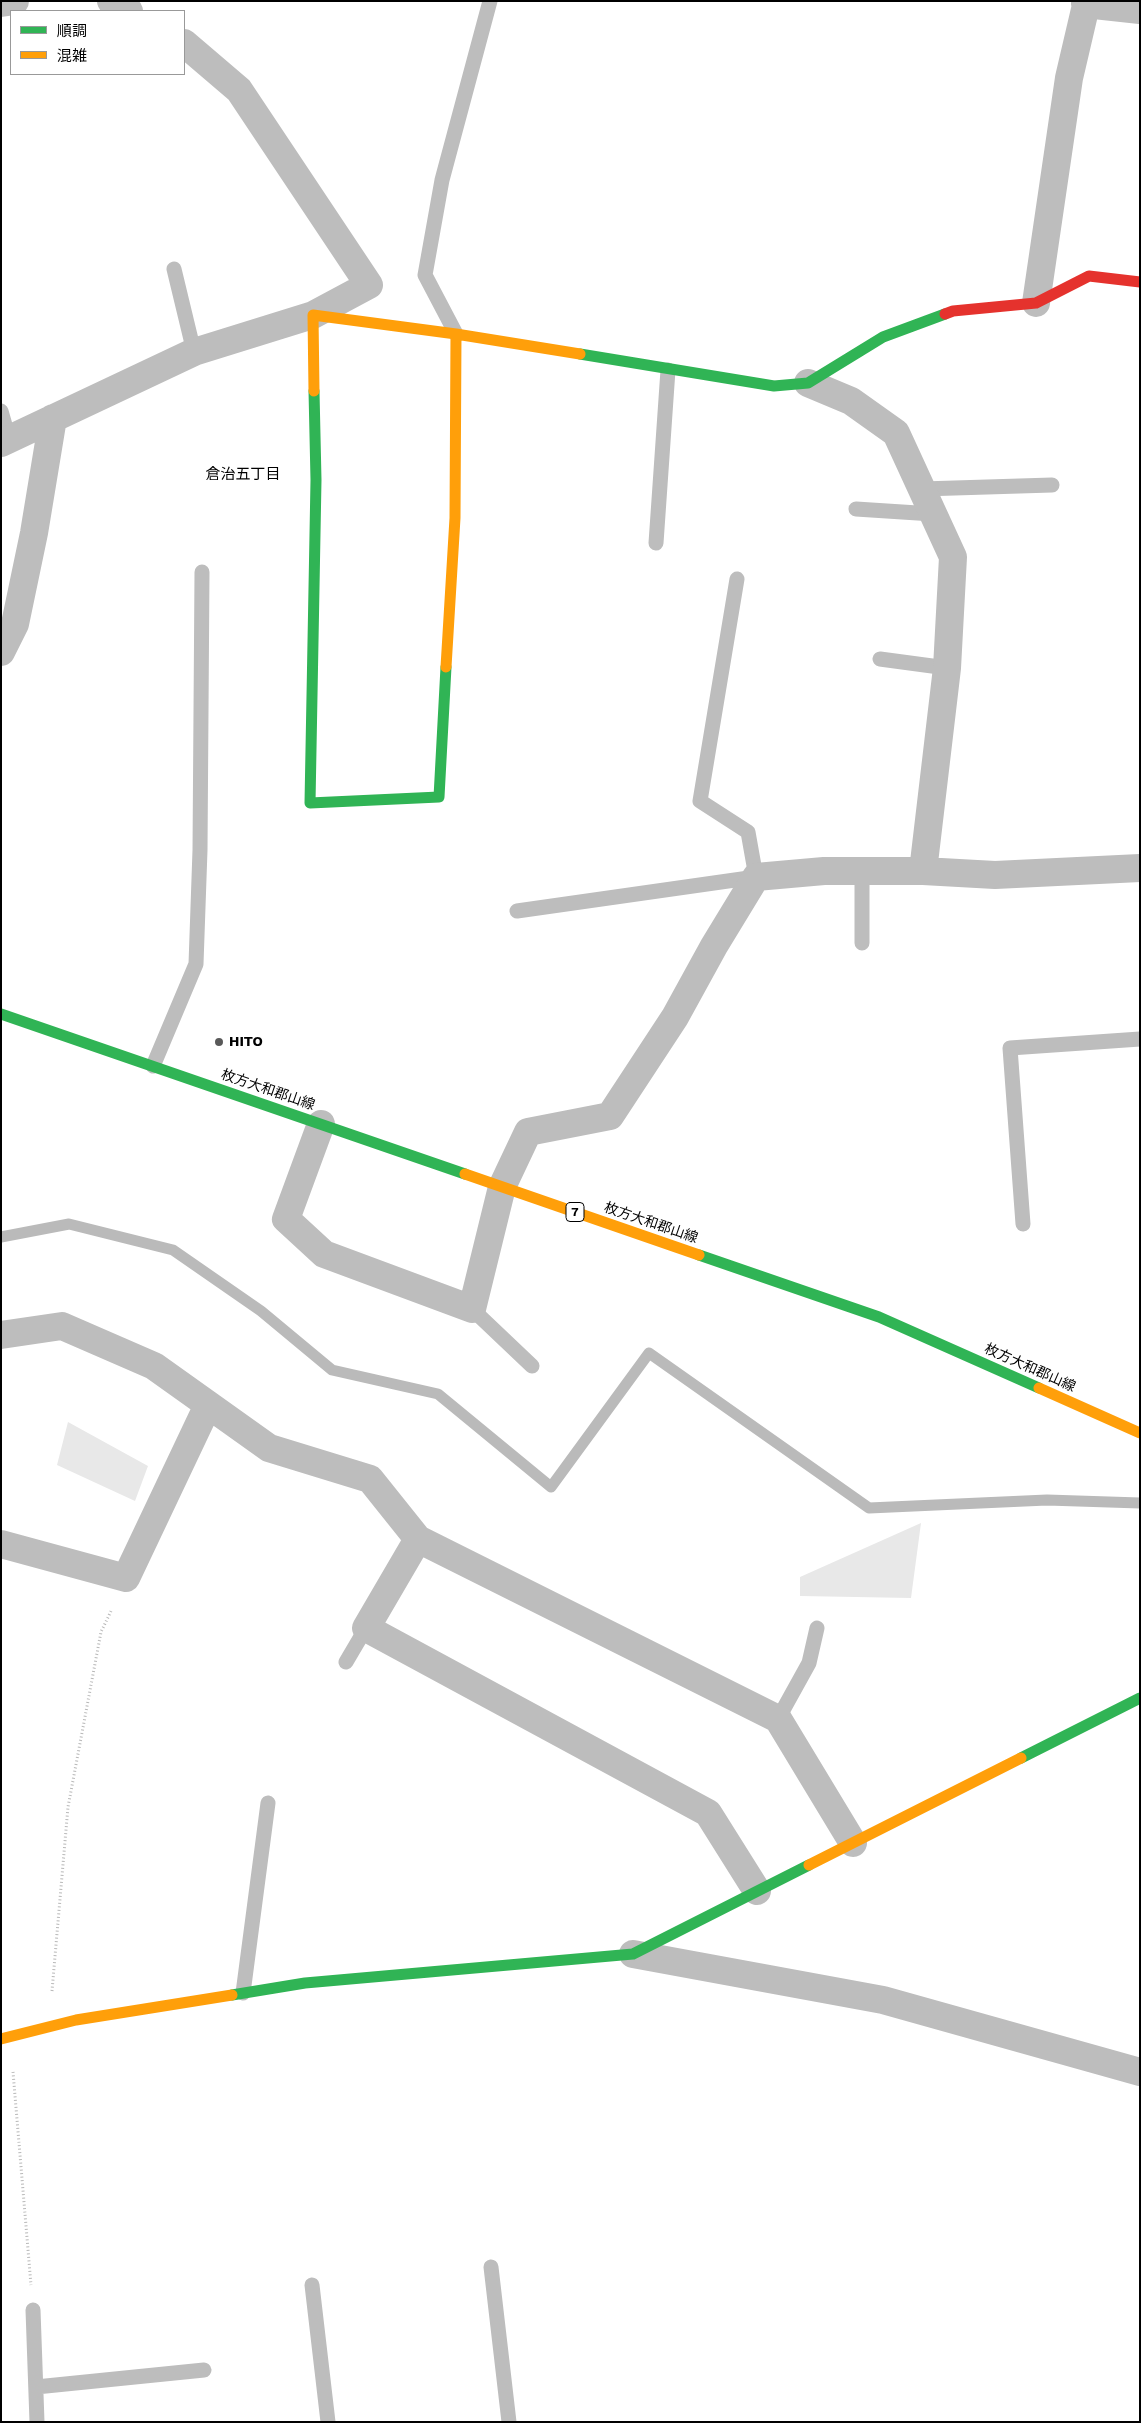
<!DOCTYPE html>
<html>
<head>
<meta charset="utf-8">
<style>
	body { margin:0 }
	#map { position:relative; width:1141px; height:2423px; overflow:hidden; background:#fff; font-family:"Work Sans","Noto Sans JP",sans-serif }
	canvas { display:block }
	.frame { position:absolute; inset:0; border:2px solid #000; pointer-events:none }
	.legend { position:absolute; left:10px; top:10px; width:175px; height:65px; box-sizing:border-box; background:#fff; border:1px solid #999; margin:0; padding:6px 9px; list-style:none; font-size:15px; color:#000 }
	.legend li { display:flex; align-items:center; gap:10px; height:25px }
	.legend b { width:25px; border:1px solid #999 }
</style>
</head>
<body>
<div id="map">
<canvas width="1141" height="2423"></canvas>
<div class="frame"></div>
<ul class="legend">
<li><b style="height:6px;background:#30b455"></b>順調</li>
<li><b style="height:6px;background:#ff9f0a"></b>混雑</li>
</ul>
</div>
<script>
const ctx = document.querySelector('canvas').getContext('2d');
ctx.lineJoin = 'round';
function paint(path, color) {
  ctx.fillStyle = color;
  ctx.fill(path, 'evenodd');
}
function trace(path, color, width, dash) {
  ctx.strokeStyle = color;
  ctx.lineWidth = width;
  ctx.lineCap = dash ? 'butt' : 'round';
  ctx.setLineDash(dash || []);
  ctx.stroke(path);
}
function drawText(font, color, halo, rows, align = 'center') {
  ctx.font = font + ' "Work Sans","Noto Sans JP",sans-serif';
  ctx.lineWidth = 5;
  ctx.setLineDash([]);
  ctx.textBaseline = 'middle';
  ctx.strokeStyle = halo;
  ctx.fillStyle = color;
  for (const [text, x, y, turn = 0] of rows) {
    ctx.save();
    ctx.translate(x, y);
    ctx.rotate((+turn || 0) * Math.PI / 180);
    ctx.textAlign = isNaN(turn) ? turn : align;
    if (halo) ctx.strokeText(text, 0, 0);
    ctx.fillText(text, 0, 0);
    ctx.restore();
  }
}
const green = new Path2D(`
	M 68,1422 L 148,1466 L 135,1501 L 57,1465 Z
	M 921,1523 L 911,1598 L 800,1596 L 800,1577 Z`);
const stream = new Path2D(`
	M 1,1237 L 69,1224 L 173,1250 L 261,1311 L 332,1370 L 438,1394 L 551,1487 L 649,1353 L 869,1508 L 1047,1500 L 1140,1503`);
const path = new Path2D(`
	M 52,1991 L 68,1807 L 101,1632 L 112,1609
	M 13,2072 L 31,2285`);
const lane = new Path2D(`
	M 174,269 L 194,352
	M 456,334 L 425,275 L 442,180 L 490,1
	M 1,411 L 9,439
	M 922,489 L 1052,485
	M 856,509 L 933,514
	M 656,543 L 668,370
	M 880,659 L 947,668
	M 862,871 L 862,943
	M 517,911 L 756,877 L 748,832 L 700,801 L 737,579
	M 153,1066 L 196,964 L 200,850 L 202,572
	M 1023,1224 L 1010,1048 L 1140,1039
	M 472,1309 L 532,1366
	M 346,1662 L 366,1628
	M 778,1719 L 809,1663 L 817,1628
	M 243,1993 L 268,1803
	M 491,2267 L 509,2422
	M 312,2285 L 328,2422
	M 33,2310 L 37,2422
	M 36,2387 L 204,2370`);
const street = new Path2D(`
	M 111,1 L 129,11
	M 1,3 L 15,1
	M 1085,4 L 1140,10
	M 1036,303 L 1069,78 L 1087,1
	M 808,383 L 851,401 L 896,433 L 953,557 L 947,668 L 923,871
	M 1,443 L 194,352 L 313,315 L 369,285 L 239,90 L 184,43
	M 1,652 L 15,624 L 34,533 L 53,418
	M 321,1124 L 286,1219 L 324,1254 L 472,1309 L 502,1187 L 528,1132 L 610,1116 L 675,1017 L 714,946 L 756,877 L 824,871 L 923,871 L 995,875 L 1140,868
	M 1,1335 L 62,1326 L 154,1366 L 269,1448 L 370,1479 L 418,1539 L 778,1719 L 853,1843
	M 418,1539 L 366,1628 L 708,1813 L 757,1891
	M 1,1544 L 126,1578 L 208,1405
	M 633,1954 L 883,2000 L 1140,2072`);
const fast = new Path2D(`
	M 580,354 L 774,386 L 808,383 L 883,337 L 945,314
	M 314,391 L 316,480 L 310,803 L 439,797 L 446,667
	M 1,1014 L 465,1174
	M 699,1255 L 879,1317 L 1039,1388
	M 1021,1758 L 1140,1698
	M 232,1995 L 305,1983 L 633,1954 L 809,1865`);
const slow = new Path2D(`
	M 314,391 L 313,315 L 456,334 L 580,354
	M 446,667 L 455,518 L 456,334
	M 465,1174 L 699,1255
	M 1039,1388 L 1140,1433
	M 809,1865 L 1021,1758
	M 1,2039 L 76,2020 L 232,1995`);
const jam = new Path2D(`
	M 945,314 L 953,311 L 1036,303 L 1089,276 L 1140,282`);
const markers = [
	[219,1042,5,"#595959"]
];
const shields = [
	[575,1212,18]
];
const shieldNames = [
	["7",575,1212]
];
const poiNames = [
	["HITO",229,1042]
];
const streetNames = [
	["枚方大和郡山線",268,1090,19],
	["枚方大和郡山線",651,1223,19],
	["枚方大和郡山線",1030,1368,24]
];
const neighbourhoodNames = [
	["倉治五丁目",243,475]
];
paint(green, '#e8e8e8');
trace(stream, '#bababa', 11);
trace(path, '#b8b8b8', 3, [1, 2.5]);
trace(lane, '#bdbdbd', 15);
trace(street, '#bdbdbd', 28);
trace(fast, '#30b455', 11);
trace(slow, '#ff9f0a', 11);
trace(jam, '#e5322d', 11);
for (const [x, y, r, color] of markers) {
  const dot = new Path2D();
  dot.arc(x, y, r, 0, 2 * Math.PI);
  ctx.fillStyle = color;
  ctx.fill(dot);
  trace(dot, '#fff', 2);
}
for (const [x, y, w] of shields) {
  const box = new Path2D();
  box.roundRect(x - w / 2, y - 9.5, w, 19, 4);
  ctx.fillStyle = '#fff';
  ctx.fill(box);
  trace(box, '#000', 1);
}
drawText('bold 12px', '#000', null, shieldNames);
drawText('bold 14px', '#000', '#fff', poiNames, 'left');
drawText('14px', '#000', '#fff', streetNames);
drawText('15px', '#000', '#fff', neighbourhoodNames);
</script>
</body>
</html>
